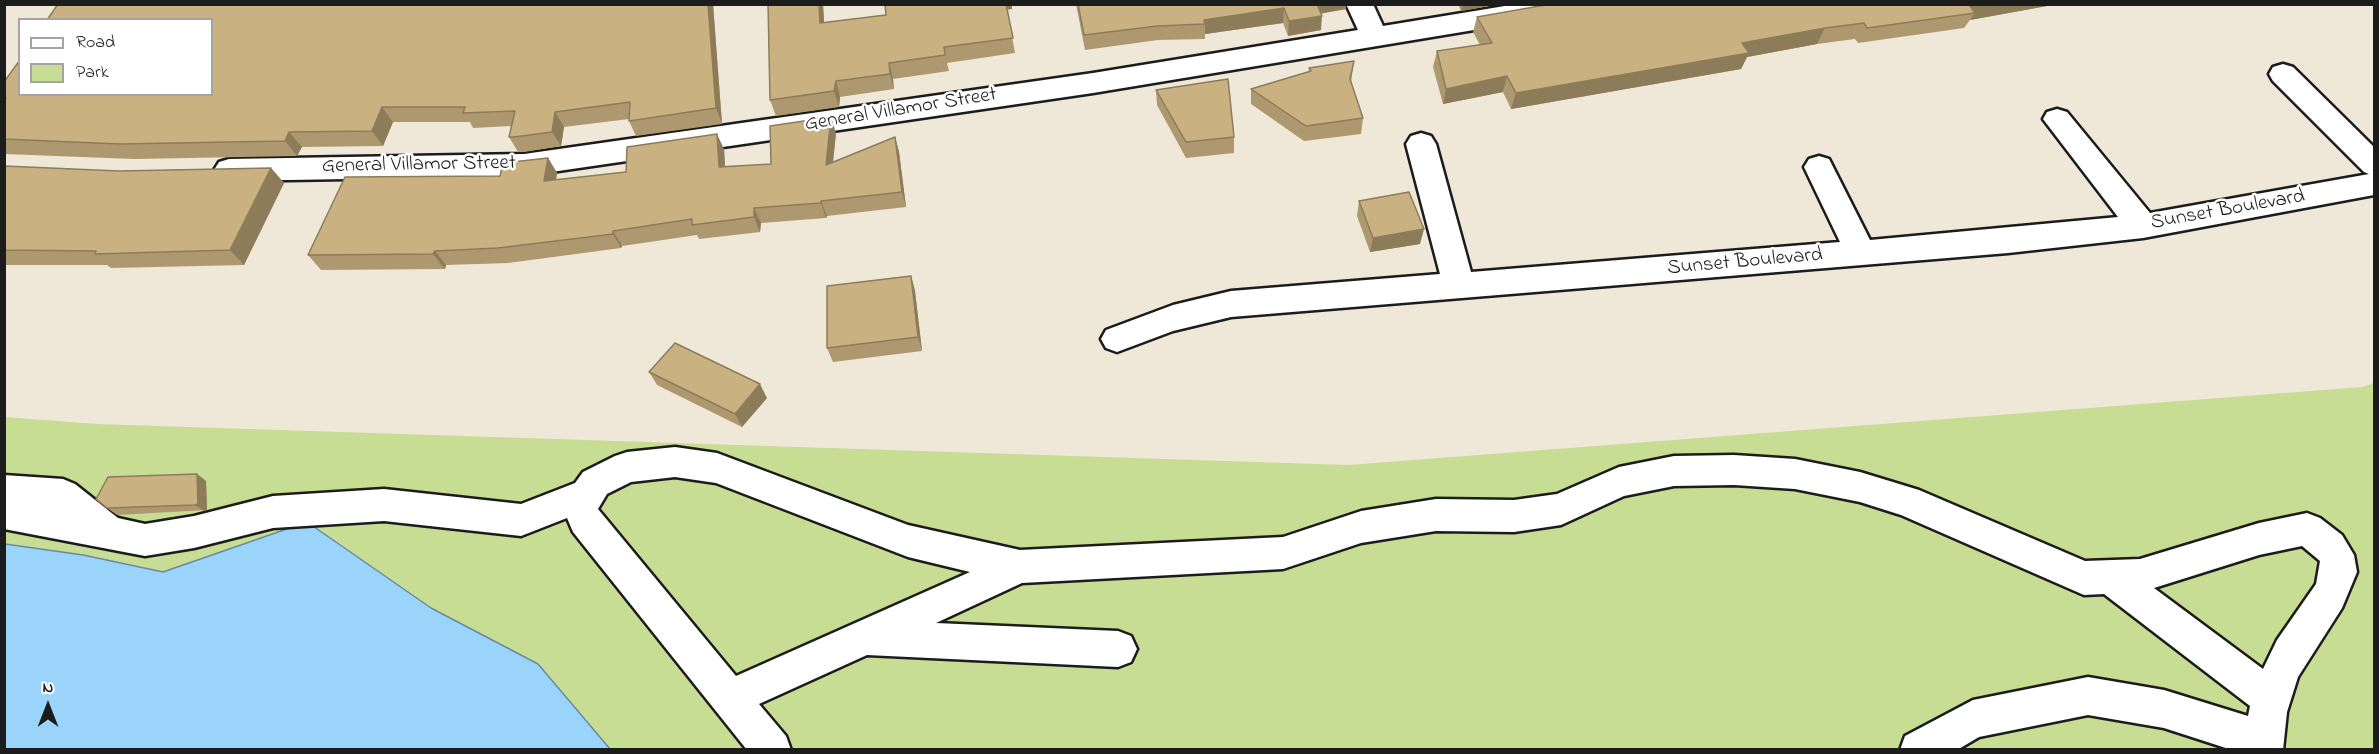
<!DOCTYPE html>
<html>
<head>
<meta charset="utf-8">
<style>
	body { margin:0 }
	#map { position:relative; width:2379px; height:754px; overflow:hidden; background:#efe8d9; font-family:"Indie Flower",sans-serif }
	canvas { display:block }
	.frame { position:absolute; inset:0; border:6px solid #1c1c1c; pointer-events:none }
	.legend { position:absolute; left:18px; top:18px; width:195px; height:78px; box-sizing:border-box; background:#fff; border:2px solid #a4a4a4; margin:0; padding:8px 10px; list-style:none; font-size:18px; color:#1c1c1c }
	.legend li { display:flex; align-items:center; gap:12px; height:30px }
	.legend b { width:30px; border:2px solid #a4a4a4 }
	.north { position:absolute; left:18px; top:676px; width:60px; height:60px; -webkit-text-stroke:4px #fff; paint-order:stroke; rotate:0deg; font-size:16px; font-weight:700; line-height:24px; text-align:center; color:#1c1c1c }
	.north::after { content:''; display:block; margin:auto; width:21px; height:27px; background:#1c1c1c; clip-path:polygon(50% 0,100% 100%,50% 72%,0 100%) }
</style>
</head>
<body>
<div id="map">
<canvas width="2379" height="754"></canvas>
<div class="frame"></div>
<ul class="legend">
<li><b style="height:8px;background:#fff"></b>Road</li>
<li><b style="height:16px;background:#c6dd93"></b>Park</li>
</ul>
<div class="north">N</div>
</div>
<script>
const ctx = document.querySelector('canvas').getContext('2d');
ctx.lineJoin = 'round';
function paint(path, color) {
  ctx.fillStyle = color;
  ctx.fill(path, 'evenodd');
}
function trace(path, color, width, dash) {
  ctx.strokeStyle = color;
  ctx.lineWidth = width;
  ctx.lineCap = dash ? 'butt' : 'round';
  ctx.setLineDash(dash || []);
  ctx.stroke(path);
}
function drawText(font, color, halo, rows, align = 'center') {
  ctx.font = font + ' "Indie Flower",sans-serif';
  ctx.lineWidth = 5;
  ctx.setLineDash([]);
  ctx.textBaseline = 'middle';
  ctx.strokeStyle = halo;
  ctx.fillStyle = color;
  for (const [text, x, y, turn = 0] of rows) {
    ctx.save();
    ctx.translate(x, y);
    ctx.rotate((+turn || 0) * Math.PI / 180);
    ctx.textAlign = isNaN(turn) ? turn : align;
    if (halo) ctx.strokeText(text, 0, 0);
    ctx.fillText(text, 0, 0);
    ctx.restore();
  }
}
const green = new Path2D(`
	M 2374,383 L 2374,749 L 5,749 L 4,417 L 97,424 L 1348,465 L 2362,387 Z`);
const water = new Path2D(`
	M 307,522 L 431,608 L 538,664 L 610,749 L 5,750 L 5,544 L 83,555 L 163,572 Z`);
const minor = new Path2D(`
	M 1346,4 L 1373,4 L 1383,26 L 1517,4 L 1590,4 L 1586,10 L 1577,13 L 1093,93 L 524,176 L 229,181 L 219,178 L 214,170 L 219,162 L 229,159 L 524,154 L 1093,73 L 1358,30 Z
	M 2283,64 L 2293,67 L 2374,147 L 2374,195 L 2143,238 L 2008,253 L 1231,317 L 1173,331 L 1117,352 L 1106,348 L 1101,339 L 1106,330 L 1173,305 L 1231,291 L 1440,274 L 1406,144 L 1411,136 L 1421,133 L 1431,136 L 1436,144 L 1471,272 L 1840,242 L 1804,167 L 1809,159 L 1819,156 L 1829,159 L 1870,240 L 2118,217 L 2043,119 L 2047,112 L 2057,109 L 2067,112 L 2150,213 L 2369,174 L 2364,172 L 2273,81 L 2269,74 L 2273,67 Z
	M 675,447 L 717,453 L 908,525 L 1020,550 L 1283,537 L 1361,511 L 1436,499 L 1514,500 L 1557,494 L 1619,467 L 1674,456 L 1734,455 L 1795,459 L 1860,472 L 1919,490 L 2085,561 L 2140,559 L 2259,523 L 2307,513 L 2320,518 L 2342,535 L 2354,555 L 2357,572 L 2342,608 L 2298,677 L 2287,712 L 2283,750 L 2232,750 L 2164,728 L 2088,715 L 1979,737 L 1957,750 L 1900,750 L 1905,736 L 1973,700 L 2088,677 L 2164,690 L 2248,716 L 2250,706 L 2104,594 L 2084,595 L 1901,515 L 1860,502 L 1795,489 L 1734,485 L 1674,486 L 1624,496 L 1561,525 L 1514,532 L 1436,531 L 1361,543 L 1283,569 L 1022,583 L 936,623 L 1118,631 L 1131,636 L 1137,649 L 1131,662 L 1118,667 L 867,655 L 759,704 L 786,736 L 791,750 L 747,750 L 573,532 L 567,518 L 521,536 L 384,521 L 273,528 L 194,548 L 145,556 L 4,529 L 4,475 L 63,479 L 75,484 L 118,518 L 145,524 L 194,516 L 273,496 L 384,489 L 521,504 L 575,483 L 583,472 L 615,456 L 627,452 ZM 675,477 L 716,483 L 908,557 L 970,572 L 736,676 L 598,509 L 607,494 L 631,482 ZM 2302,546 L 2320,561 L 2316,584 L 2277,640 L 2263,669 L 2154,588 L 2259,555 Z`);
const wall = new Path2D(`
	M 58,4 L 713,4 L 722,124 L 636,136 L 629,121 L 629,119 L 564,127 L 561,146 L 524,152 L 518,152 L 509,137 L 511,126 L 473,128 L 470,122 L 393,122 L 383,146 L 302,147 L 297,156 L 134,159 L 4,154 L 4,82 Z
	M 768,4 L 823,4 L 824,23 L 886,15 L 885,4 L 1024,4 L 1012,6 L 1012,9 L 1007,9 L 1015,53 L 947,63 L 949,71 L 893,79 L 894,89 L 840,97 L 839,107 L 776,116 L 770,100 Z
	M 1076,4 L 1346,4 L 1346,9 L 1321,13 L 1321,30 L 1288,36 L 1283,23 L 1205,34 L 1205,39 L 1158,40 L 1085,50 Z
	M 1458,4 L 1500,4 L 1461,11 Z
	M 1551,4 L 2058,4 L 1970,20 L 1964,28 L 1858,43 L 1855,39 L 1817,44 L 1747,57 L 1741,69 L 1511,109 L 1503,92 L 1443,104 L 1433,67 L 1437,51 L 1480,45 L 1473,32 L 1477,17 Z
	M 1354,61 L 1351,82 L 1363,118 L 1361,134 L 1304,141 L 1251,104 L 1251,89 L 1309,72 L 1309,68 Z
	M 1156,90 L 1234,137 L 1234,153 L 1186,158 L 1157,105 Z
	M 836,133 L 833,162 L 895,137 L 899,152 L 906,207 L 827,216 L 826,218 L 761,223 L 760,232 L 699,239 L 697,235 L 622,246 L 621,248 L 508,263 L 446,265 L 445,269 L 321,270 L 308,255 L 500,176 L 548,158 L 557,173 L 556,180 L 626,172 L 724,149 L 725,167 L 771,164 Z
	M 4,166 L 119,171 L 271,168 L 284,183 L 244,265 L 111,268 L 107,265 L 4,265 Z
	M 1359,201 L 1420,244 L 1370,252 L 1357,216 Z
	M 911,276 L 915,291 L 922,351 L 833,362 L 827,348 Z
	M 649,372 L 767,398 L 742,427 L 657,385 Z
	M 197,474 L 206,481 L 207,510 L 117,515 L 107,508 Z`);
const shadedWall = new Path2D(`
	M 708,4 L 713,4 L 722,124 L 716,108 Z
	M 819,4 L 823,4 L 825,39 L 820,23 Z
	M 1006,4 L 1011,4 L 1012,9 L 1006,10 Z
	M 1315,4 L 1346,4 L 1346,9 L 1314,15 Z
	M 1463,4 L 1500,4 L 1461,11 Z
	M 1980,4 L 2058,4 L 1970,20 L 1975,13 L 1970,6 Z
	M 1284,8 L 1283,23 L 1205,34 L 1205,24 L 1204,20 Z
	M 1322,16 L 1321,30 L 1288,36 L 1289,21 Z
	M 1825,28 L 1817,44 L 1747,57 L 1741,69 L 1511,109 L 1516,93 L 1742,43 Z
	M 889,63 L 893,79 L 894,89 L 890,74 Z
	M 1507,76 L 1503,92 L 1443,104 L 1446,89 Z
	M 836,81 L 840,97 L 839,107 L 834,91 Z
	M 382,107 L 393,122 L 383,146 L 372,131 Z
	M 555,112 L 564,127 L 561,146 L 552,132 Z
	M 831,117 L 836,133 L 831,180 L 826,165 Z
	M 289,132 L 302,147 L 297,156 L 285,141 Z
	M 717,134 L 724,149 L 726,182 L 719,167 Z
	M 895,137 L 899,152 L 906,207 L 902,192 Z
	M 548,158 L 557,173 L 553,197 L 544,181 Z
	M 271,168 L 284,183 L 244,265 L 230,250 Z
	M 821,201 L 827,216 L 826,218 L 821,203 Z
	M 754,208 L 761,223 L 760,232 L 754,217 Z
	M 1424,229 L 1420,244 L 1370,252 L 1373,238 Z
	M 613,231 L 622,246 L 621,248 L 613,234 Z
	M 435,251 L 446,265 L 445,269 L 433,254 Z
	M 911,276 L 915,291 L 922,351 L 918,337 Z
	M 760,384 L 767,398 L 742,427 L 735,414 Z
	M 197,474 L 206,481 L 207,510 L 204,511 L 195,505 Z`);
const building = new Path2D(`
	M 58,4 L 708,4 L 716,108 L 629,121 L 630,102 L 555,112 L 552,132 L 514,137 L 509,137 L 515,111 L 463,113 L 465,107 L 382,107 L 372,131 L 289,132 L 285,141 L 119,144 L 4,139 L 4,100 L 6,98 L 4,98 L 4,82 L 20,60 L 20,94 L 212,94 L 212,20 L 47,20 Z
	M 768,4 L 819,4 L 820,23 L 886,15 L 885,4 L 1006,4 L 1013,38 L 944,47 L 945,55 L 889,63 L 890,74 L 836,81 L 834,91 L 770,100 Z
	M 1078,4 L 1317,4 L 1322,16 L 1289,21 L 1284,8 L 1204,20 L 1205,24 L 1157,26 L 1084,35 Z
	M 1551,4 L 1980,4 L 1970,6 L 1975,13 L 1867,28 L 1864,23 L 1825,28 L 1742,43 L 1749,53 L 1516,93 L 1507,76 L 1446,89 L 1437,51 L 1492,43 L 1477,17 Z
	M 1354,61 L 1350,79 L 1363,118 L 1306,126 L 1251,89 L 1311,71 L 1309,68 Z
	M 1228,79 L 1234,137 L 1186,142 L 1156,90 Z
	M 831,117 L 826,165 L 895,137 L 902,192 L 821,201 L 821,203 L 754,208 L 754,217 L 692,225 L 692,219 L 613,231 L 613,234 L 498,248 L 435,251 L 433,254 L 308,255 L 345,177 L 500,176 L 503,163 L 548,158 L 544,181 L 626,172 L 627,147 L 717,134 L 719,167 L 771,164 L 770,126 Z
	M 4,166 L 119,171 L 271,168 L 230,250 L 95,254 L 96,251 L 4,250 Z
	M 1409,192 L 1424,229 L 1373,238 L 1359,201 Z
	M 911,276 L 918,337 L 827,348 L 827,286 Z
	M 675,343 L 760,384 L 735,414 L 649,372 Z
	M 197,474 L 198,504 L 195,505 L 107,508 L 96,499 L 108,477 Z`);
const streetNames = [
	["General Villamor Street",901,111,-9],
	["General Villamor Street",419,166,-1],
	["Sunset Boulevard",2228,211,-10],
	["Sunset Boulevard",1745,263,-5]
];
paint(green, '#c6dd93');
paint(water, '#9bd4fb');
trace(water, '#688aa2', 1.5);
trace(minor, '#1c1c1c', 5);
paint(minor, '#fff');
paint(wall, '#ae986f');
paint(shadedWall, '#8d7c5a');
paint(building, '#cab181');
trace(building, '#8d7c5a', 1.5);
drawText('21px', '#1c1c1c', '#fff', streetNames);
</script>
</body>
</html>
